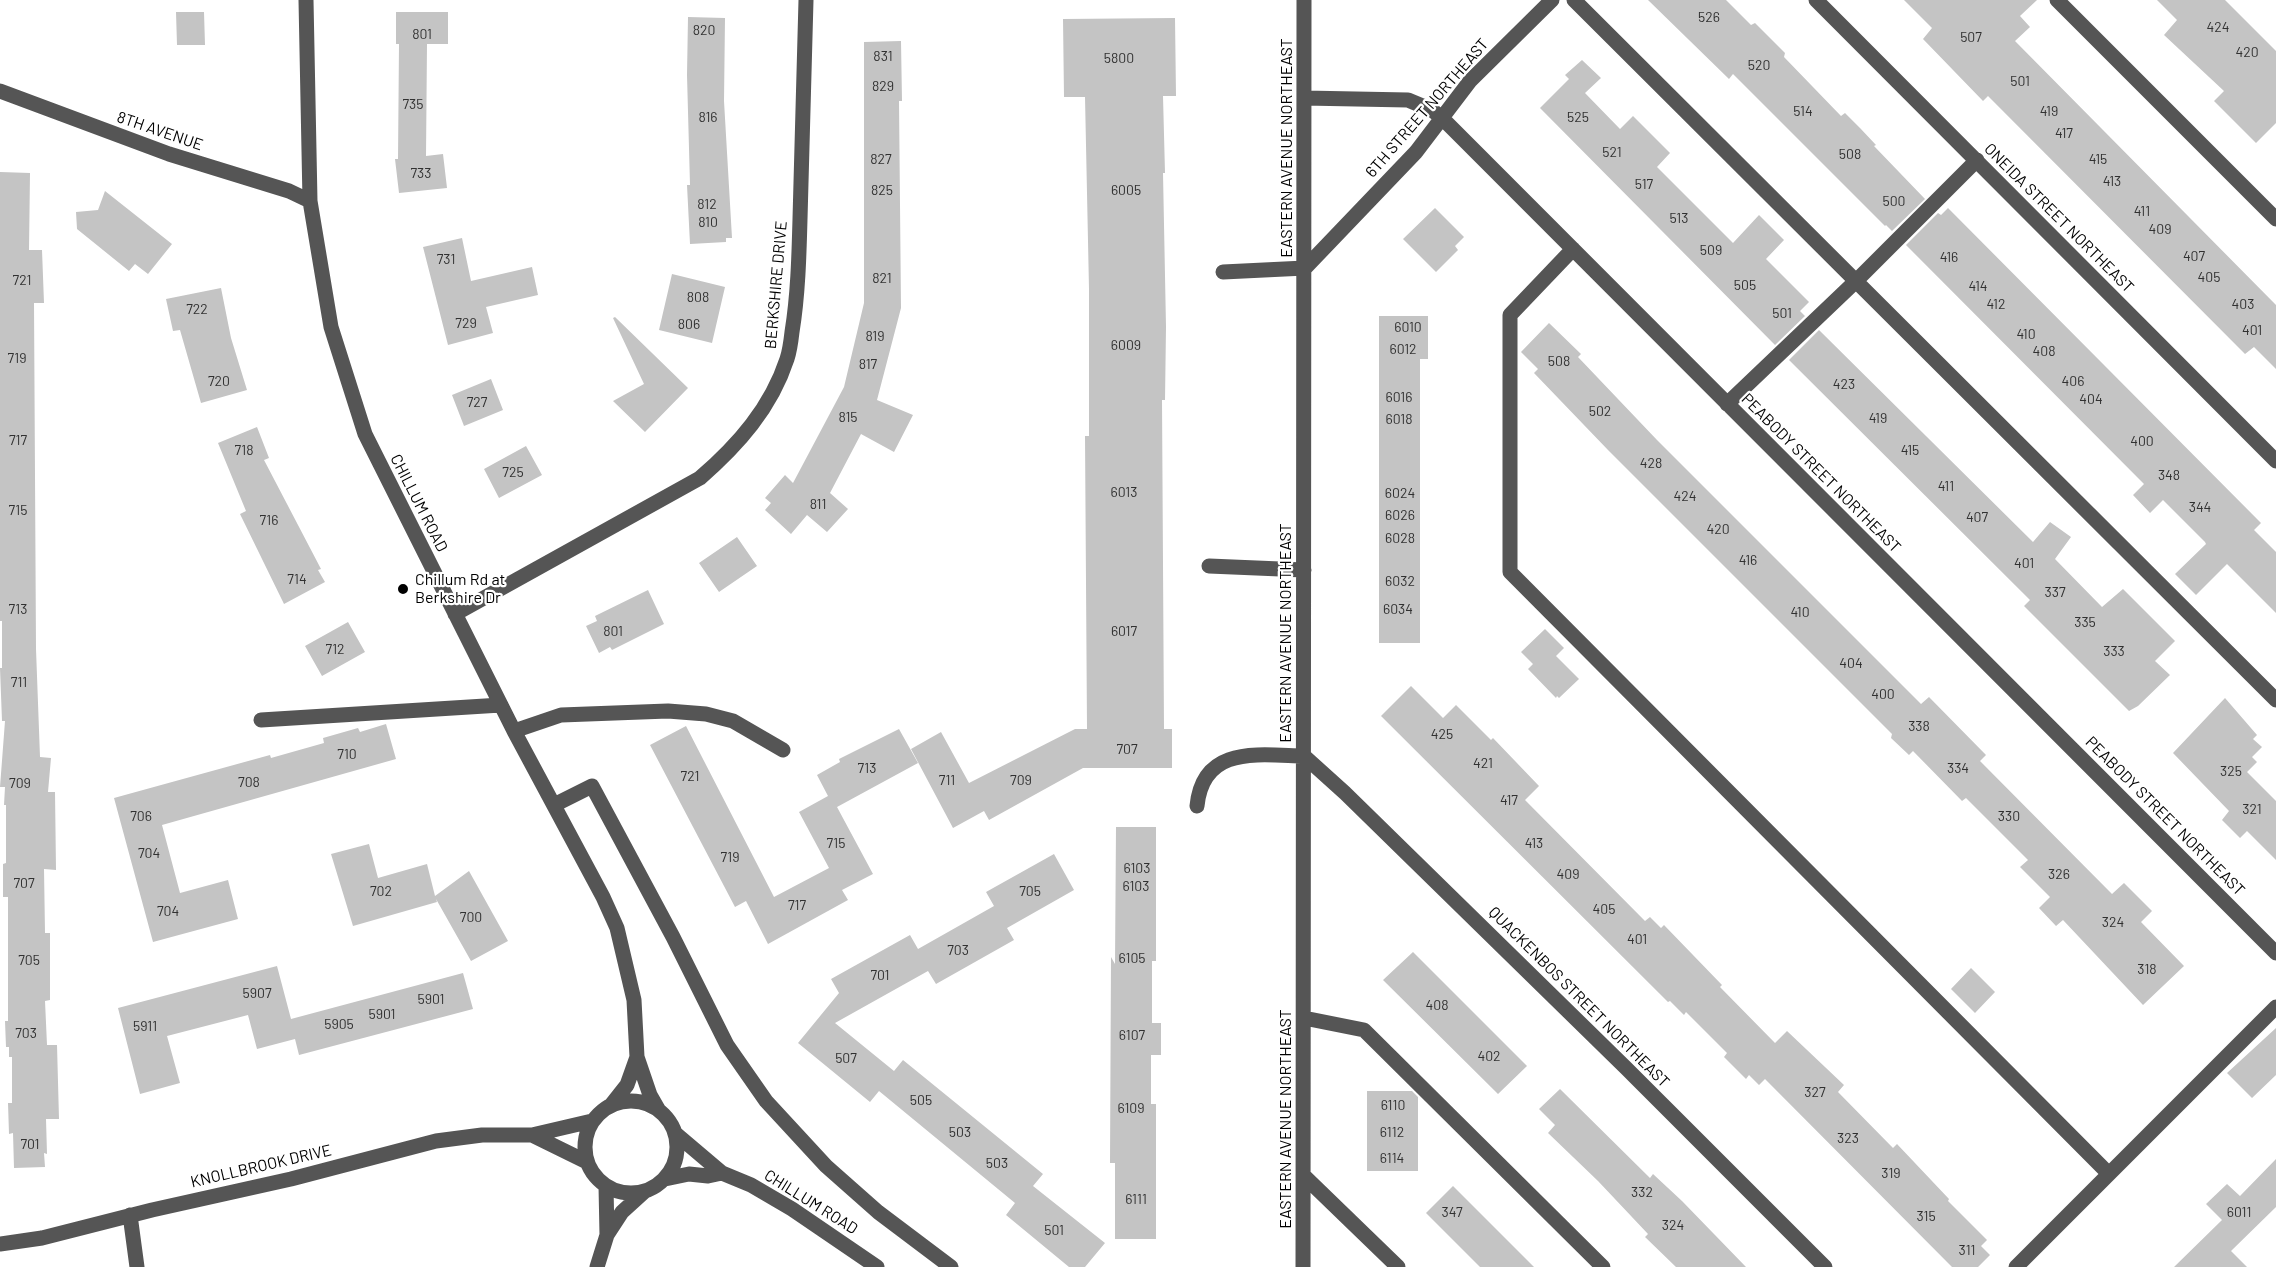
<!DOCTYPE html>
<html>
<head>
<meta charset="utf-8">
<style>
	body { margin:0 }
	canvas { display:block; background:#fff }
</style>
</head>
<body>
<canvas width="2276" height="1267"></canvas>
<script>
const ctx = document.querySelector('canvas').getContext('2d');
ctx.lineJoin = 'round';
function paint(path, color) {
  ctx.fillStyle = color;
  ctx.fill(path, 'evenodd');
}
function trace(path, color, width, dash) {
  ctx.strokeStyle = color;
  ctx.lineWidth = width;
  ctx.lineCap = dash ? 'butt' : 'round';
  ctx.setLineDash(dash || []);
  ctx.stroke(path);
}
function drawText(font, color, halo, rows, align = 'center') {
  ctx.font = font + ' Barlow,sans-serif';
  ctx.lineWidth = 4.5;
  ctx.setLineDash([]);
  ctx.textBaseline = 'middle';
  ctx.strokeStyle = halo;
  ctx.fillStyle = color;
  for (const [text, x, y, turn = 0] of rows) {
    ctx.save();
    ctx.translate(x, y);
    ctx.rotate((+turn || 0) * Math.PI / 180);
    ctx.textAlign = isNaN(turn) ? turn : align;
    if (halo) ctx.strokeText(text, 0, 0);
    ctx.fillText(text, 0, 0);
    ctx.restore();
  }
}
const building = new Path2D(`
	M 1648,0 L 1726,0 L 1751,25 L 1755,23 L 1785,53 L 1784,57 L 1841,116 L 1845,113 L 1860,128 L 1876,145 L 1874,146 L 1925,199 L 1892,231 L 1886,225 L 1885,226 L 1733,74 L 1729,79 Z
	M 1904,0 L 2037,0 L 2020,16 L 2030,27 L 2015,41 L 2276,305 L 2276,369 L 2254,347 L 2245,354 L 1988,96 L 1983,101 L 1923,39 L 1932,28 Z
	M 2157,0 L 2225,0 L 2276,51 L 2276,123 L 2256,143 L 2214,101 L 2224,91 L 2164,35 L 2177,20 Z
	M 176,12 L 204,12 L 205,45 L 177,45 Z
	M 396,12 L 448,12 L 448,44 L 427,44 L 426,156 L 443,154 L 447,188 L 399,193 L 395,159 L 398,159 L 399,44 L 396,44 Z
	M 688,17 L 725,18 L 724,101 L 732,238 L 726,238 L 726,242 L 690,244 L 687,185 L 690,185 L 687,75 Z
	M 1175,18 L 1176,96 L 1163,96 L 1165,173 L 1163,173 L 1166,327 L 1165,400 L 1162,400 L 1164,729 L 1172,729 L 1172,768 L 1083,768 L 989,820 L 984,811 L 953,828 L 911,749 L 941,732 L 969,783 L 1075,729 L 1087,729 L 1085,436 L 1089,436 L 1089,289 L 1085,97 L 1064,97 L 1063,19 Z
	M 901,41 L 902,101 L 899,101 L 901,308 L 877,400 L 913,415 L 894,452 L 861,434 L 830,493 L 848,509 L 827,532 L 807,515 L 791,534 L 765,510 L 771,503 L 765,498 L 785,475 L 793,483 L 844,387 L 864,303 L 864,42 Z
	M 1582,60 L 1601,78 L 1585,93 L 1620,129 L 1633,116 L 1670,153 L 1657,167 L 1733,243 L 1759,215 L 1784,240 L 1766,259 L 1809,302 L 1800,311 L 1805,316 L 1775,345 L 1540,108 L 1569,79 L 1565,75 Z
	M 0,172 L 30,173 L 29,250 L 42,250 L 44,303 L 34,303 L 36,649 L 40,757 L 51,758 L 48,792 L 55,792 L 56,870 L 44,869 L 45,933 L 50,933 L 50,1000 L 45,1001 L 47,1045 L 57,1045 L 59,1119 L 46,1119 L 47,1154 L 44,1153 L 45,1167 L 14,1168 L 13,1133 L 9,1134 L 8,1103 L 12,1103 L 12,1057 L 9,1057 L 9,1047 L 6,1047 L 5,1021 L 8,1021 L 8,897 L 3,897 L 3,864 L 6,863 L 6,805 L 4,805 L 5,787 L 0,787 L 5,721 L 2,721 L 0,668 L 2,668 L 2,621 L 0,621 Z
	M 105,191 L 172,244 L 148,274 L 135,264 L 129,271 L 77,229 L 76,212 L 98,210 Z
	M 1435,208 L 1464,237 L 1455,246 L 1458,250 L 1436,272 L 1403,239 Z
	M 1948,208 L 2261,523 L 2254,530 L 2276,552 L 2276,613 L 2227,564 L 2196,595 L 2175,574 L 2206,544 L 2205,542 L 2163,500 L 2150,513 L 2133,495 L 2144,484 L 1906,245 L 1938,213 L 1941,215 Z
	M 462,238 L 471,281 L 532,267 L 538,295 L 486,307 L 493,333 L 448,345 L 423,247 Z
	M 672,274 L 725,287 L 712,343 L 659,330 Z
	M 221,288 L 231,338 L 247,390 L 201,403 L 180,330 L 173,331 L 166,299 Z
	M 1379,316 L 1428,316 L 1428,359 L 1420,359 L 1420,643 L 1379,643 Z
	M 615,317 L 688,388 L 645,432 L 613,401 L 644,384 L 613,318 Z
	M 1549,323 L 1581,354 L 1578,357 L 1657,440 L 1921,704 L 1929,697 L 1986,755 L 1980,761 L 2112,894 L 2124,883 L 2152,911 L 2141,922 L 2184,966 L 2143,1005 L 2063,920 L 2056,926 L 2039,908 L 2050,897 L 2020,867 L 2028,860 L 1966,798 L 1962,801 L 1913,751 L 1909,755 L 1891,738 L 1892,734 L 1608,450 L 1534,373 L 1538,369 L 1521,352 Z
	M 1819,330 L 2033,542 L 2050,522 L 2071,537 L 2055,559 L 2102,607 L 2123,589 L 2175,641 L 2155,661 L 2170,675 L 2138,706 L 2129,711 L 2024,606 L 2030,600 L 1789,360 Z
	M 491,379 L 503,410 L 464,426 L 452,395 Z
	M 257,427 L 269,458 L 264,460 L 321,569 L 318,570 L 325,582 L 284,604 L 240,514 L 246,511 L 218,443 Z
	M 526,446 L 542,475 L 499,498 L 484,469 Z
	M 737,537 L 757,566 L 719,592 L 699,563 Z
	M 648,590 L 664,624 L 612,650 L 610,647 L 599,653 L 586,626 L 597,621 L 595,616 Z
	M 348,622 L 365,652 L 322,676 L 305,646 Z
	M 1545,629 L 1564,648 L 1556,656 L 1579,679 L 1559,698 L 1557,696 L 1556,698 L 1528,669 L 1533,664 L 1521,652 Z
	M 1411,686 L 1443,718 L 1456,705 L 1491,740 L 1493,738 L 1539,786 L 1525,800 L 1645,921 L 1650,917 L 1661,928 L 1664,925 L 1722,985 L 1720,987 L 1775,1043 L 1787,1031 L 1844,1085 L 1838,1092 L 1893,1148 L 1897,1144 L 1949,1199 L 1948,1201 L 1987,1240 L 1981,1246 L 1990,1255 L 1978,1267 L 1952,1267 L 1765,1079 L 1759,1085 L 1749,1075 L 1746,1079 L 1724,1057 L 1727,1053 L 1686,1012 L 1684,1015 L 1670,1001 L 1668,1002 L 1381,716 Z
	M 2225,698 L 2257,735 L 2253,739 L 2262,747 L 2252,757 L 2257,762 L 2247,772 L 2276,801 L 2276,860 L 2247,831 L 2240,838 L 2222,820 L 2229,811 L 2173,753 Z
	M 386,724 L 396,759 L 162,825 L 180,893 L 228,880 L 238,919 L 153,942 L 114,798 L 270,755 L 271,758 L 324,743 L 323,738 L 358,728 L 360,732 Z
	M 686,726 L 774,897 L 829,868 L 799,812 L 828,796 L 817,775 L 840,762 L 839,759 L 899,729 L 918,763 L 837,807 L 873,874 L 842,890 L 848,900 L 768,944 L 746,901 L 735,907 L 650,745 Z
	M 1116,827 L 1156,827 L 1156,961 L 1152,961 L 1152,1023 L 1161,1023 L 1161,1055 L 1151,1055 L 1151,1104 L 1156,1104 L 1156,1239 L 1115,1239 L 1115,1163 L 1110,1163 L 1111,957 L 1115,964 Z
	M 369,844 L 378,878 L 427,864 L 435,896 L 469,871 L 508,941 L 471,961 L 436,899 L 437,902 L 353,926 L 331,854 Z
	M 1054,854 L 1074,890 L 1007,928 L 1014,940 L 936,984 L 928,971 L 835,1023 L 894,1071 L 903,1060 L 1043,1174 L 1033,1186 L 1105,1243 L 1085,1267 L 1069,1267 L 1006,1215 L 1015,1203 L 879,1091 L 870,1102 L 798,1043 L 839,993 L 831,979 L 910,935 L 918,949 L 994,906 L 986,892 Z
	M 1413,952 L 1527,1066 L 1498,1094 L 1383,980 Z
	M 277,966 L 291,1019 L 463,973 L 473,1009 L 299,1055 L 295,1039 L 257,1049 L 248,1015 L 167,1036 L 180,1083 L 140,1094 L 118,1008 Z
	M 1971,968 L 1995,992 L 1975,1013 L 1951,989 Z
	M 2276,1028 L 2276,1075 L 2252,1098 L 2227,1073 Z
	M 1560,1089 L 1650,1178 L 1653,1174 L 1682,1201 L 1746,1267 L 1676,1267 L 1645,1237 L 1648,1234 L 1598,1181 L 1548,1133 L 1555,1125 L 1539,1109 Z
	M 1367,1091 L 1412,1091 L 1418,1097 L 1418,1171 L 1367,1171 Z
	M 2276,1159 L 2276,1207 L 2231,1251 L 2247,1267 L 2174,1267 L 2222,1220 L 2206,1204 L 2227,1184 L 2240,1196 Z
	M 1453,1186 L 1534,1267 L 1480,1267 L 1426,1213 Z`);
const minor = new Path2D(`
	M 306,0 L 310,201 L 331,327 L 365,434 L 514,731 L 603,897 L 617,928 L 634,1000 L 637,1057 L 650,1095 L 658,1109
	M 1574,0 L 2276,700
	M 1816,0 L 2276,461
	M 2057,0 L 2276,219
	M 0,91 L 169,154 L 289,191 L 310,201
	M 1304,98 L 1408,100 L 1432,110 L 1443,119 L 2276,953
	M 1573,249 L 1510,315 L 1510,572 L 2109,1174
	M 1223,272 L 1305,268 L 1416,152 L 1470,81 L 1552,0
	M 1727,404 L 1856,281 L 1977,160
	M 1209,566 L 1304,570
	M 455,614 L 700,478 C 738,445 771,408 787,359 C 790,350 791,341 792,332 C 798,295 799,256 800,219 C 802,146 804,73 806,0
	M 261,720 L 501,705
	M 514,731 L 561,715 L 668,711 L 706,714 L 733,721 L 783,750
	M 1304,756 L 1345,793 L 1626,1068 L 1825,1267
	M 554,805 L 592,786 L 673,937 L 727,1045 L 766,1101 L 826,1166 L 878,1212 L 951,1267
	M 1197,806 C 1203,745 1258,755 1304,756
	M 1304,1018 L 1364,1030 L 1603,1267
	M585 1147a46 46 0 1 1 92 0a46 46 0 1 1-92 0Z
	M 612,1104 L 627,1085 L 637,1057
	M 676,1134 L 722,1173 L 751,1185 L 792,1209 L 877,1267
	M 532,1135 L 587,1162
	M 1303,1175 L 1398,1267
	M 665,1179 L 689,1174 L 708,1176 L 722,1173
	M 130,1215 L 137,1267
	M 607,1235 L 622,1212 L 644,1192
	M 0,1244 L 42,1238 L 152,1210 L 291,1179 L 436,1141 L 482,1135 L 532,1135 L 592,1121
	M 597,1267 L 607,1235 L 606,1186
	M 1303,1267 L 1304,0
	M 2016,1267 L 2276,1007`);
const markers = [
	[403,589,6,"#000"]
];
const numberNames = [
	["526",1709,17],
	["424",2218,27],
	["820",704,30],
	["801",422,34],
	["507",1971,37],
	["420",2247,52],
	["831",883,56],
	["5800",1119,58],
	["520",1759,65],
	["501",2020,81],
	["829",883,86],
	["735",413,104],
	["514",1803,111],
	["419",2049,111],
	["816",708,117],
	["525",1578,117],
	["417",2064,133],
	["521",1612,152],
	["508",1850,154],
	["827",881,159],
	["415",2098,159],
	["733",421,173],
	["413",2112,181],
	["517",1644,184],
	["825",882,190],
	["6005",1126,190],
	["500",1894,201],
	["812",707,204],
	["411",2142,211],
	["513",1679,218],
	["810",708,222],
	["409",2160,229],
	["509",1711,250],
	["407",2194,256],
	["416",1949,257],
	["731",446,259],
	["405",2209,277],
	["821",882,278],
	["721",22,280],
	["505",1745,285],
	["414",1978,286],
	["808",698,297],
	["412",1996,304],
	["403",2243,304],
	["722",197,309],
	["501",1782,313],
	["729",466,323],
	["806",689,324],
	["6010",1408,327],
	["401",2252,330],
	["410",2026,334],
	["819",875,336],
	["6009",1126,345],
	["6012",1403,349],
	["408",2044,351],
	["719",17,358],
	["508",1559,361],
	["817",868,364],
	["720",219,381],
	["406",2073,381],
	["423",1844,384],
	["6016",1399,397],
	["404",2091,399],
	["727",477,402],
	["502",1600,411],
	["815",848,417],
	["419",1878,418],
	["6018",1399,419],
	["717",18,440],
	["400",2142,441],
	["718",244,450],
	["415",1910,450],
	["428",1651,463],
	["725",513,472],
	["348",2169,475],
	["411",1946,486],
	["6013",1124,492],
	["6024",1400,493],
	["424",1685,496],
	["811",818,504],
	["344",2200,507],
	["715",18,510],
	["6026",1400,515],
	["407",1977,517],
	["716",269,520],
	["420",1718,529],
	["6028",1400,538],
	["416",1748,560],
	["401",2024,563],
	["714",297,579],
	["6032",1400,581],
	["337",2055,592],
	["713",18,609],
	["6034",1398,609],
	["410",1800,612],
	["335",2085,622],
	["801",613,631],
	["6017",1124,631],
	["712",335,649],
	["333",2114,651],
	["404",1851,663],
	["711",19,682],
	["400",1883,694],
	["338",1919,726],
	["425",1442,734],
	["707",1127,749],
	["710",347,754],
	["421",1483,763],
	["713",867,768],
	["334",1958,768],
	["325",2231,771],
	["721",690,776],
	["711",947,780],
	["709",1021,780],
	["708",249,782],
	["709",20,783],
	["417",1509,800],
	["321",2252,809],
	["706",141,816],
	["330",2009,816],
	["715",836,843],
	["413",1534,843],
	["704",149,853],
	["719",730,857],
	["6103",1137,868],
	["409",1568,874],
	["326",2059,874],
	["707",24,883],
	["6103",1136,886],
	["702",381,891],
	["705",1030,891],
	["717",797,905],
	["405",1604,909],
	["704",168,911],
	["700",471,917],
	["324",2113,922],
	["401",1637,939],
	["703",958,950],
	["6105",1132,958],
	["705",29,960],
	["318",2147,969],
	["701",880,975],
	["5907",257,993],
	["5901",431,999],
	["408",1437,1005],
	["5901",382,1014],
	["5905",339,1024],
	["5911",145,1026],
	["703",26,1033],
	["6107",1132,1035],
	["402",1489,1056],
	["507",846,1058],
	["327",1815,1092],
	["505",921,1100],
	["6110",1393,1105],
	["6109",1131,1108],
	["503",960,1132],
	["6112",1392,1132],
	["323",1848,1138],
	["701",30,1144],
	["6114",1392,1158],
	["503",997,1163],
	["319",1891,1173],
	["332",1642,1192],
	["6111",1136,1199],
	["347",1452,1212],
	["6011",2239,1212],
	["315",1926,1216],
	["324",1673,1225],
	["501",1054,1230],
	["311",1967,1250]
];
const streetNames = [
	["6TH STREET NORTHEAST",1427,108,-49],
	["8TH AVENUE",160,131,19],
	["EASTERN AVENUE NORTHEAST",1287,148,-90],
	["ONEIDA STREET NORTHEAST",2059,218,45],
	["BERKSHIRE DRIVE",776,285,-85],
	["PEABODY STREET NORTHEAST",1821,473,45],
	["CHILLUM ROAD",419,503,63],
	["EASTERN AVENUE NORTHEAST",1286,633,-90],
	["PEABODY STREET NORTHEAST",2165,816,45],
	["QUACKENBOS STREET NORTHEAST",1579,997,45],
	["EASTERN AVENUE NORTHEAST",1286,1119,-90],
	["KNOLLBROOK DRIVE",261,1166,-13],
	["CHILLUM ROAD",811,1202,32]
];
const poiNames = [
	["Chillum Rd at",415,580],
	["Berkshire Dr",415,598]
];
paint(building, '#c4c4c4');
trace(minor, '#555', 15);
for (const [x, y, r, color] of markers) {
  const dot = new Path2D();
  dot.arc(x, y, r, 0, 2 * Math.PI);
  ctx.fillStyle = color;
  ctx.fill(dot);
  trace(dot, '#fff', 2);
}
drawText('14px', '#313131', null, numberNames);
drawText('16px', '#000', '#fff', streetNames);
drawText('16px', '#000', '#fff', poiNames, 'left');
</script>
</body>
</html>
